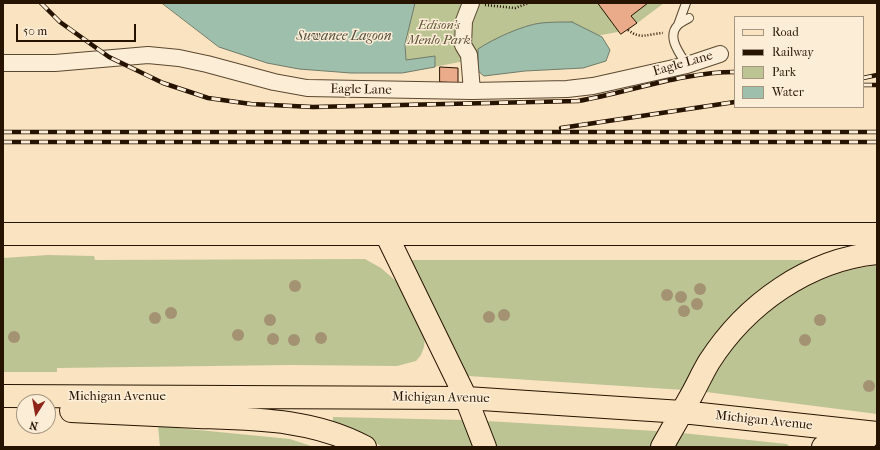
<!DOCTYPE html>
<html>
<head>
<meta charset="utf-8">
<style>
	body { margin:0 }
	#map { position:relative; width:880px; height:450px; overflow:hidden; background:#fae3c1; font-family:"IM FELL French Canon",serif }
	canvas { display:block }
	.frame { position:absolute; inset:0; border:4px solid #261400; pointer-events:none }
	.legend { position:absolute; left:734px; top:16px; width:130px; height:92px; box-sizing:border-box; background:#fcedd7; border:1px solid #a69681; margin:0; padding:5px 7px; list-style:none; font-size:12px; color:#261400 }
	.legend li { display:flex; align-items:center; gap:8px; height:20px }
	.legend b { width:20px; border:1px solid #a69681 }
	.north { position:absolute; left:16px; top:394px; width:40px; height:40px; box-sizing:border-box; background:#fcedd7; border:1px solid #a69681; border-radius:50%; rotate:191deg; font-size:11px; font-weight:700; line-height:16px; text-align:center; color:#261400 }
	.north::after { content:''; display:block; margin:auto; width:14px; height:18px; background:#8f2418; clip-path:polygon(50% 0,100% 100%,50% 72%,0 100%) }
	.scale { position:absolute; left:16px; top:24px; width:120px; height:18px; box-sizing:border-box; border:2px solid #261400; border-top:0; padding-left:5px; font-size:12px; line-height:14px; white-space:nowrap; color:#261400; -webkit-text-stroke:3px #fcedd7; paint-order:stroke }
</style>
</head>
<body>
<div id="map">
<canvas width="880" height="450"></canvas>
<div class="frame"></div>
<ul class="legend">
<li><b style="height:5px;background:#fae3c1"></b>Road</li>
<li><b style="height:5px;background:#261400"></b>Railway</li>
<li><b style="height:11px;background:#bdc494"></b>Park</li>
<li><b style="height:11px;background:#9fbfad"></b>Water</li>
</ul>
<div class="north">N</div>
<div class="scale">50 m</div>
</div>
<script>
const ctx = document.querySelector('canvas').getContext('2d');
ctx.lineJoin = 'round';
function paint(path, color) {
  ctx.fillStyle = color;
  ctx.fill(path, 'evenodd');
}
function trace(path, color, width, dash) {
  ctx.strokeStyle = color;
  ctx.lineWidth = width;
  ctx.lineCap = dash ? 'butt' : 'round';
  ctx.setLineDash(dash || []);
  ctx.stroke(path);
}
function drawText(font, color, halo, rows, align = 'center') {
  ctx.font = font + ' "IM FELL French Canon",serif';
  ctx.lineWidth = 3;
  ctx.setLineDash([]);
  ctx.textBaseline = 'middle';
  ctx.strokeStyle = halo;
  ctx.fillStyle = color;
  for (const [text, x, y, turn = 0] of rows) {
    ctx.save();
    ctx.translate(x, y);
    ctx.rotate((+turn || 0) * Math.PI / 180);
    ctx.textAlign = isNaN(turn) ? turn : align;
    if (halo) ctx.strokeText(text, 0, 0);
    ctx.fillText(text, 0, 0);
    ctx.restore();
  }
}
const green = new Path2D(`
	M 413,3 L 664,3 L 628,30 L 402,73 Z
	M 48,255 L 94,256 L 95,260 L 365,259 L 381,268 L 396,281 L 422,328 L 425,338 L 424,347 L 421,355 L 416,361 L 397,366 L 291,365 L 57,368 L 57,372 L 3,372 L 3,258 Z
	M 409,260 L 817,260 L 684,390 L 468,376 Z
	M 877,265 L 877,414 L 706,392 C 717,372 728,352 742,336 C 769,306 809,281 847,271 C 857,268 867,267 877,265 Z
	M 333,417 L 463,420 L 473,447 L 382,447 L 370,439 L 337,424 L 333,422 Z
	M 487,421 L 656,431 L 658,432 L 652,447 L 493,447 L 486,422 Z
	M 158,426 L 290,439 L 314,447 L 160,447 Z
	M 682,433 L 787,444 L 790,447 L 674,447 Z`);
const water = new Path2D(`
	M 162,3 L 415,3 L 405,44 L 406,60 L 435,56 L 435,67 L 402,73 L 351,73 L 299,69 L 267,63 L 219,47 Z
	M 572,22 L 602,37 L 610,50 L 606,61 L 583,68 L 525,71 L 484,76 L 478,71 L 478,49 C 493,39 523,25 541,23 C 551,22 562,22 572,22 Z`);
const building = new Path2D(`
	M 598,3 L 648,3 L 631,16 L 637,23 L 621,34 Z
	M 440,67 L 458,68 L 458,83 L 440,82 Z`);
const path = new Path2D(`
	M 485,5 L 515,8 L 529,3
	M 628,30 C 641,40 647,34 663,33`);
const lane = new Path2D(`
	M 678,25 L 686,3
	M 687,65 C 680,54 666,37 678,25 C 681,22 686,20 689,18`);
const street = new Path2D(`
	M 471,3 L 464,21 L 463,45 L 469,55 L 472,91
	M 3,63 L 55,63 L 148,55 L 179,58 L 207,64 L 274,82 L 307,88 L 472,91 L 567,89 L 593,86 L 687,65 L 720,54`);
const primary = new Path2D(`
	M 3,234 L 877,234
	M 386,234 L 466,398 L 485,447
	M 3,396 L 466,398 L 682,412 L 877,433
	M 71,411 C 113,413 156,415 198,417 C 256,419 313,419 365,447
	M 662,447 C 672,429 682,412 692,394 C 698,383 703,372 709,362 C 746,304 808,260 877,253
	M 823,447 L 867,438`);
const rail = new Path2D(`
	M 41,3 L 60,22 L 109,57 L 163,83 L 208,98 L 251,104 L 313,107 L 578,101 C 630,92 683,72 735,72
	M 863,78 L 877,75
	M 863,85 L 877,85
	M 561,128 L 735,102
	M 3,132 L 877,132
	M 3,142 L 877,142`);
const trees = [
	[295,286],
	[700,289],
	[667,295],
	[681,297],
	[697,304],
	[684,311],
	[171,313],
	[504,315],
	[489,317],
	[155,318],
	[270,320],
	[820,320],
	[238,335],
	[14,337],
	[321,338],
	[273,339],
	[294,340],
	[805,340],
	[869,386]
];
const parkNames = [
	["Edison's",439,26],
	["Menlo Park",439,41]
];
const streetNames = [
	["Eagle Lane",683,64,-16],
	["Eagle Lane",361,90,1],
	["Michigan Avenue",117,397],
	["Michigan Avenue",441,398,1],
	["Michigan Avenue",764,421,6]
];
const waterNames = [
	["Suwanee Lagoon",344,37]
];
paint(green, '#bdc494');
paint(water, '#9fbfad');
trace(water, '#6f7b68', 1);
paint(building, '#eaab8a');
trace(building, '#261400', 1);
trace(lane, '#5b4830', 10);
trace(street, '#5b4830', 18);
trace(primary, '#261400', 24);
trace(path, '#261400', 2.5, [1, 2]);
trace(lane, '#fcedd7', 8);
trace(street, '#fcedd7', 16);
trace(primary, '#fae3c1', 22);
trace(rail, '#261400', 4.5);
trace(rail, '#fcedd7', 3, [9]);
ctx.fillStyle = '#a39373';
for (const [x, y] of trees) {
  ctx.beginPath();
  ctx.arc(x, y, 6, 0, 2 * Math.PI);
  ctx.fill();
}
drawText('italic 13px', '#5b5234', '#fcedd7', parkNames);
drawText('13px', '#261400', '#fcedd7', streetNames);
drawText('italic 14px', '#50503d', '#fcedd7', waterNames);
</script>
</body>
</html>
